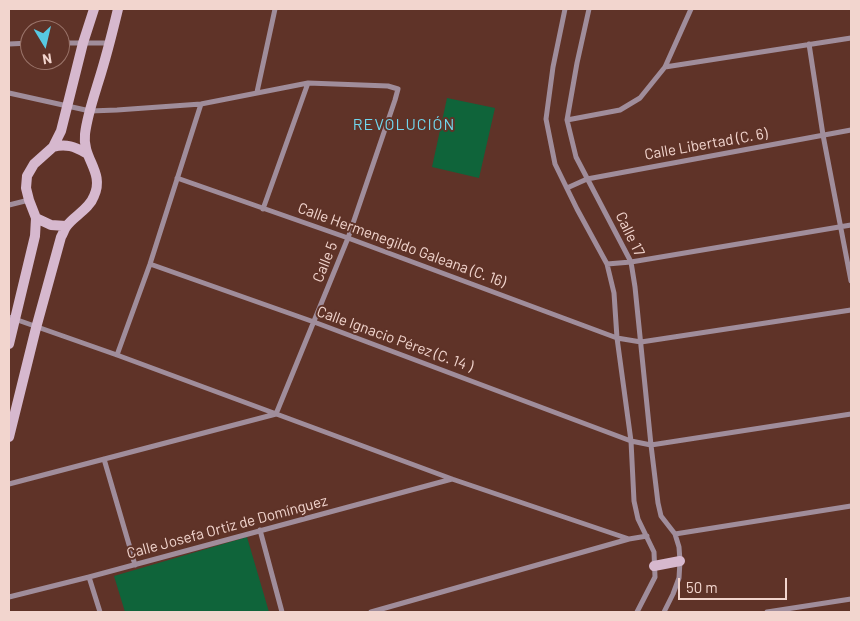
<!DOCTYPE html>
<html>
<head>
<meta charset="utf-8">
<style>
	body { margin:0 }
	#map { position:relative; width:860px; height:621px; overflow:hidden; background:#5f3328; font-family:Barlow,sans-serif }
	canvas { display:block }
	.frame { position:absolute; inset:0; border:10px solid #f2d5ce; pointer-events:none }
	.north { position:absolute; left:20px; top:20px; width:50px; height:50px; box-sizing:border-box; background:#5f3328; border:1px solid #9a746a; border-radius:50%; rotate:171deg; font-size:14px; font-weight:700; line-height:20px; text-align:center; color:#f2d5ce }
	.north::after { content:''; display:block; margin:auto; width:18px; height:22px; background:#57c9e2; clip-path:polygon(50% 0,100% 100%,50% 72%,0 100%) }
	.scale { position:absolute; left:678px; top:578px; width:109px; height:22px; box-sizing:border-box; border:2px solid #f2d5ce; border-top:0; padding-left:6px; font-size:15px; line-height:18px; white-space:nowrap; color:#f2d5ce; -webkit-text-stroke:4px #5f3328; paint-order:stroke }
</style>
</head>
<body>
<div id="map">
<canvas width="860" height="621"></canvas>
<div class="frame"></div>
<div class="north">N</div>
<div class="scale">50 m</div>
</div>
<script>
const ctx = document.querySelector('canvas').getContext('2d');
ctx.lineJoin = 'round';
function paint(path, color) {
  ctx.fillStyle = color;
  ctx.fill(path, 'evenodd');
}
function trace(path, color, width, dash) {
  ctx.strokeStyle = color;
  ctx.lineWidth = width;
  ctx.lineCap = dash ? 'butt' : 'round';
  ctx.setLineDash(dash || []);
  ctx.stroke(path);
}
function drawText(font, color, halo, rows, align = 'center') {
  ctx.font = font + ' Barlow,sans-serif';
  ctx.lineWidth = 4;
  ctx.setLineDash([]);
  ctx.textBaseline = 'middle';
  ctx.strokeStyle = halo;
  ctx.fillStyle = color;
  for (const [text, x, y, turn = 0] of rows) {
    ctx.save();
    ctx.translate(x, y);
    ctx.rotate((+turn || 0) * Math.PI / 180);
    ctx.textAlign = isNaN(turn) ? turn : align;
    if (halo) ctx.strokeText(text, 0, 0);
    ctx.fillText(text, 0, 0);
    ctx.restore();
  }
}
const green = new Path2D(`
	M 447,98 L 495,108 L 479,178 L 432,167 Z
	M 247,537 L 269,612 L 125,612 L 114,576 Z`);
const street = new Path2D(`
	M 565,9 L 553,67 L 546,119 L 555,164 L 577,209 L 607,264 L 614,293 L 617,338 L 631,441 L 634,501 L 638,519 L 654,552 L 655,577 L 637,612
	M 589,9 L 577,63 L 567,120 L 576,157 L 631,262 L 635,287 L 651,445 L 658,503 L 661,516 L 675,534 L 679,547 L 680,561 L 679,578 L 673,594 L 664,612
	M 60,43 L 109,43
	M 9,44 L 30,43
	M 809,44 L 823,135 L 851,281
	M 665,67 L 851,38
	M 257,92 L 275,9
	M 9,93 L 90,111 L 117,110 L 201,104 L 308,83 L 388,86 L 398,89 L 395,100 L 348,238 L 276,414 L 9,484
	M 567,120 L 620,110 L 640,98 L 665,67 L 691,9
	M 177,178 L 348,238 L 617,338 L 641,342 L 851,310
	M 567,188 L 587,179 L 851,130
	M 9,205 L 29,200
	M 263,209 L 308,83
	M 150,264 L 314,322 L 631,441 L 651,445 L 851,414
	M 607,264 L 631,262 L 851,225
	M 9,317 L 117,355 L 452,479 L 629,539
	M 117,355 L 150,264 L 201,104
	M 104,459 L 135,565
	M 260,530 L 282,612
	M 675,534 L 851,506
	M 89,577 L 100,612
	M 9,597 L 89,577 L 452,479
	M 371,612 L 629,539 L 647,536
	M 767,612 L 851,599`);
const secondary = new Path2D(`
	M 53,147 C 66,143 75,147 86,153
	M 36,218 L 51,225 L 66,226
	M 9,344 L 35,236 L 36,218 L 29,200 L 26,188 L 27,176 L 34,164 L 53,147 L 61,131 L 83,43 L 94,9
	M 9,437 L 36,328 L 61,237 C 63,234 64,230 66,227 C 73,216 89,210 94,196 C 105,172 82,159 85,134 C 87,117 93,99 98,83 C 106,58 112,34 118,9
	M 654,566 L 680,561`);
const streetNames = [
	["Calle Libertad (C. 6)",706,144,-10],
	["Calle 17",630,234,64],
	["Calle Hermenegildo Galeana (C. 16)",402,245,20],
	["Calle 5",325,262,-68],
	["Calle Ignacio Pérez (C. 14 )",395,339,20],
	["Calle Josefa Ortiz de Domínguez",227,527,-15]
];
const neighbourhoodNames = [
	["REVOLUCIÓN",404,125]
];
paint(green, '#0f643a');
trace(street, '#a08d9b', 5);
trace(secondary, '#d6b8ce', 10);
drawText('15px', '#f2d5ce', '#5f3328', streetNames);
ctx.letterSpacing = '1px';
drawText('16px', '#71d7ee', '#5f3328', neighbourhoodNames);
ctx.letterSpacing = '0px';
</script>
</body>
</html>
